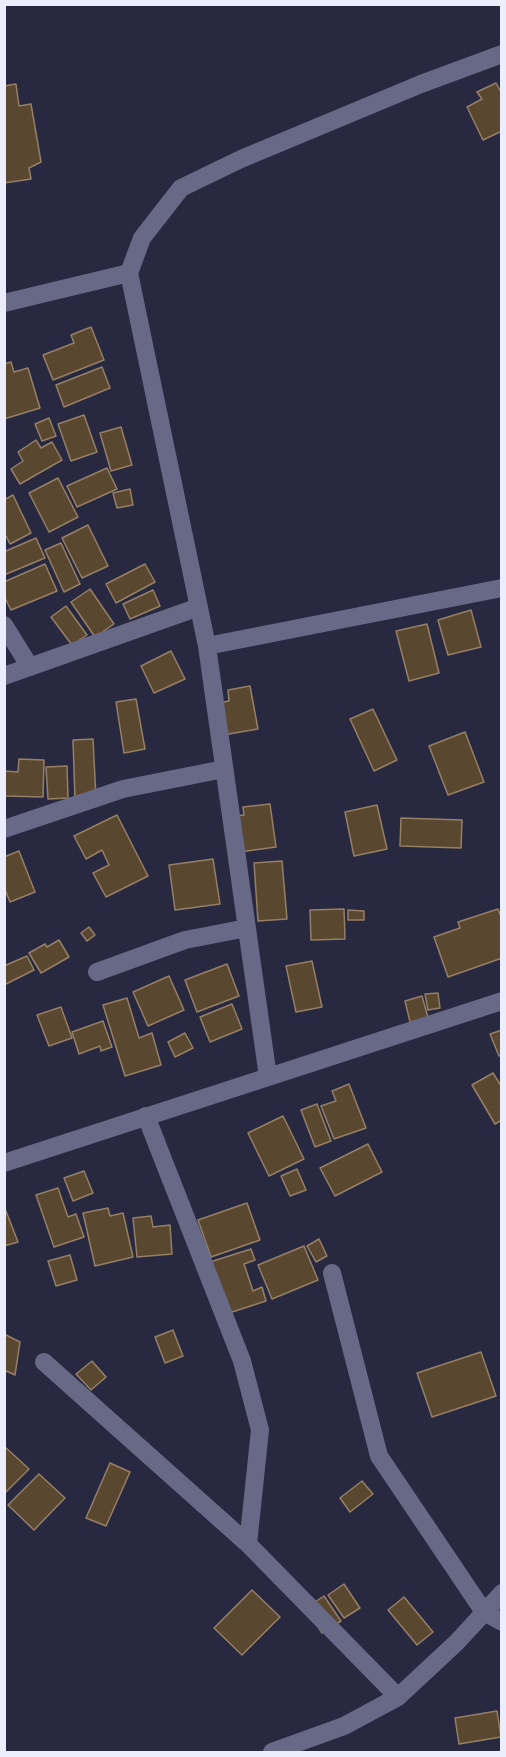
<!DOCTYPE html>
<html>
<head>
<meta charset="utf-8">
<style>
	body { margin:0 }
	#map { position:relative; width:506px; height:1757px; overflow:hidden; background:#282841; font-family:"Space Grotesk",sans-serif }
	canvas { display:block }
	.frame { position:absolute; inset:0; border:6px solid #eceefe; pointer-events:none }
</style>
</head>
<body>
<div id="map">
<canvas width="506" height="1757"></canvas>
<div class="frame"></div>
</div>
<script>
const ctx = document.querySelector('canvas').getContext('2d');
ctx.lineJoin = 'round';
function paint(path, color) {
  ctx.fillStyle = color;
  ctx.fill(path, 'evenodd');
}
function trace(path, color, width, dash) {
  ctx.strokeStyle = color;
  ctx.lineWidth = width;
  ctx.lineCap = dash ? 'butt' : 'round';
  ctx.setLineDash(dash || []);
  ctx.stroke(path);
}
const building = new Path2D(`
	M 496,83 L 502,94 L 502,131 L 483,140 L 467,107 L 482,99 L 477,92 Z
	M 16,84 L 19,106 L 31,104 L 41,162 L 29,168 L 31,179 L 4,183 L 4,86 Z
	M 91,327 L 104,360 L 53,380 L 43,355 L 74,343 L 71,335 Z
	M 11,362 L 14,372 L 28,368 L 40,408 L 4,419 L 4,364 Z
	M 102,367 L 110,388 L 64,407 L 56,385 Z
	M 84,415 L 97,452 L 71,461 L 58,424 Z
	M 49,418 L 56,436 L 42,441 L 35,424 Z
	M 121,427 L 132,465 L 111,471 L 100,433 Z
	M 36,440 L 41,448 L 52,442 L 62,460 L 20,484 L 11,469 L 23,461 L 18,452 Z
	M 107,468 L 117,489 L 77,507 L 67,486 Z
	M 58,478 L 78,517 L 49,532 L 29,493 Z
	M 130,489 L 133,505 L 117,508 L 113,493 Z
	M 13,495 L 31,533 L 10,544 L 6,536 L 4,537 L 4,500 Z
	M 88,525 L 108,566 L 82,578 L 62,538 Z
	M 36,538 L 45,558 L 4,575 L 4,548 L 6,551 Z
	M 61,543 L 80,584 L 64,592 L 45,550 Z
	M 45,564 L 57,591 L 11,610 L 4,596 L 4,582 Z
	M 145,564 L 155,582 L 116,603 L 106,584 Z
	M 90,589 L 114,624 L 95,637 L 71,602 Z
	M 153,590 L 160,606 L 130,619 L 123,604 Z
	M 66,606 L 87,635 L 72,645 L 51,617 Z
	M 471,610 L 481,647 L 448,655 L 438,620 Z
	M 427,624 L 439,673 L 409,681 L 396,631 Z
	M 171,651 L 185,679 L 154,693 L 141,666 Z
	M 250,686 L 258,729 L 223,735 L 218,703 L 229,701 L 228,690 Z
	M 136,699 L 145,749 L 124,753 L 116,702 Z
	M 373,709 L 397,760 L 374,771 L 350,719 Z
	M 465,732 L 484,782 L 448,795 L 429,746 Z
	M 93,739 L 96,798 L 75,799 L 73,740 Z
	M 19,759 L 44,760 L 43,797 L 4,796 L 4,771 L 18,772 Z
	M 67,766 L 68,798 L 48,799 L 46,767 Z
	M 270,804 L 276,847 L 232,853 L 226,817 L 244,815 L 243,807 Z
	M 377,805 L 387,849 L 354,856 L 345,812 Z
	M 117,815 L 148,876 L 106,897 L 93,873 L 109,865 L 102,850 L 86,859 L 74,836 Z
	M 401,818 L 462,820 L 461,848 L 400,846 Z
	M 19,851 L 35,892 L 10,902 L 4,887 L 4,857 Z
	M 213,859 L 220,904 L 175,910 L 169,865 Z
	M 282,861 L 287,919 L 258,921 L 254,863 Z
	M 344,909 L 345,939 L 311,940 L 310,910 Z
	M 498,909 L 502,920 L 502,958 L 448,977 L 434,937 L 460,928 L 458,922 Z
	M 348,910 L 364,911 L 364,920 L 348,920 Z
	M 89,927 L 95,935 L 87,941 L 81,933 Z
	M 59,940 L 69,957 L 41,973 L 29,953 L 45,944 L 47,947 Z
	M 27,956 L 34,970 L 4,985 L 4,966 Z
	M 312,961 L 322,1007 L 296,1012 L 286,966 Z
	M 227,964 L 239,996 L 197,1012 L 185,980 Z
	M 169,976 L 184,1010 L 148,1026 L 133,992 Z
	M 438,993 L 440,1008 L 428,1010 L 425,994 Z
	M 422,996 L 429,1021 L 411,1026 L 405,1001 Z
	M 127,998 L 139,1038 L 152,1033 L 161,1065 L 125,1076 L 103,1005 Z
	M 232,1004 L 242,1029 L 210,1042 L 200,1017 Z
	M 61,1007 L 72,1038 L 49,1046 L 37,1015 Z
	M 103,1021 L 112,1047 L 101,1051 L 100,1046 L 79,1054 L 72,1032 Z
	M 502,1030 L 502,1055 L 499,1056 L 490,1034 Z
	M 185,1033 L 193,1048 L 175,1057 L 168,1042 Z
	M 493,1073 L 502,1087 L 502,1120 L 495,1124 L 472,1085 Z
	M 349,1084 L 366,1128 L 334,1139 L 321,1106 L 336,1101 L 332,1091 Z
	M 317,1104 L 331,1141 L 315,1147 L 301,1110 Z
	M 283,1116 L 304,1159 L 269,1176 L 248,1133 Z
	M 368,1144 L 382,1172 L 335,1196 L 320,1168 Z
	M 297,1169 L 306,1190 L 290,1196 L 281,1176 Z
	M 84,1171 L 93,1193 L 73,1201 L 64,1178 Z
	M 58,1188 L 68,1217 L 76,1214 L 84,1237 L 54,1247 L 36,1195 Z
	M 247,1203 L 260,1240 L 211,1257 L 198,1220 Z
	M 4,1206 L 18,1242 L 4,1246 Z
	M 108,1208 L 110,1216 L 123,1213 L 133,1257 L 95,1266 L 83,1213 Z
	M 151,1216 L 153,1227 L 170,1225 L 172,1254 L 137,1257 L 133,1218 Z
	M 319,1239 L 327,1256 L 316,1262 L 307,1246 Z
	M 304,1246 L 318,1280 L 272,1299 L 258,1265 Z
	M 251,1249 L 255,1260 L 244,1264 L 253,1291 L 262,1287 L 266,1301 L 223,1315 L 207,1263 Z
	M 70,1255 L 77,1280 L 56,1286 L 48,1261 Z
	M 173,1330 L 183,1356 L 165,1363 L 155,1337 Z
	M 4,1334 L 20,1342 L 15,1375 L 4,1370 Z
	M 481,1352 L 496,1396 L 432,1417 L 417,1373 Z
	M 92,1361 L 106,1377 L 91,1390 L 76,1374 Z
	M 4,1446 L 29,1469 L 5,1493 L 4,1493 Z
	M 110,1463 L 130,1472 L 106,1526 L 86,1518 Z
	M 39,1474 L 65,1498 L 34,1530 L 8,1505 Z
	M 362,1481 L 373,1494 L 350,1512 L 340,1498 Z
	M 344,1584 L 360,1608 L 344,1618 L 328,1595 Z
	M 252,1590 L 280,1617 L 242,1655 L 214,1628 Z
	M 324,1596 L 341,1621 L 322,1633 L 306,1608 Z
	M 404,1597 L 433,1632 L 417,1645 L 388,1610 Z
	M 497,1711 L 501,1737 L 459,1744 L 455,1718 Z`);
const street = new Path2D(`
	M 4,303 L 129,273
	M 4,625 L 30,667
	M 207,646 L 502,588
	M 4,676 L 199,607
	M 4,829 L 123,789 L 224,769
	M 97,972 L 185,940 L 247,928
	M 268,1077 L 207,646 L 129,273 L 142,238 L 181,188 L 241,159 L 421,84 L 502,54
	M 146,1116 L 242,1361 L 260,1430 L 248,1544
	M 4,1163 L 502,1001
	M 332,1273 L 379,1456 L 484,1612 L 502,1622
	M 44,1362 L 248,1544 L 398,1697
	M 272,1752 L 344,1726 L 398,1697 L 457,1642 L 502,1593`);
paint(building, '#5a472f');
trace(building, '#958066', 1.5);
trace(street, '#676986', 18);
</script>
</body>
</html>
